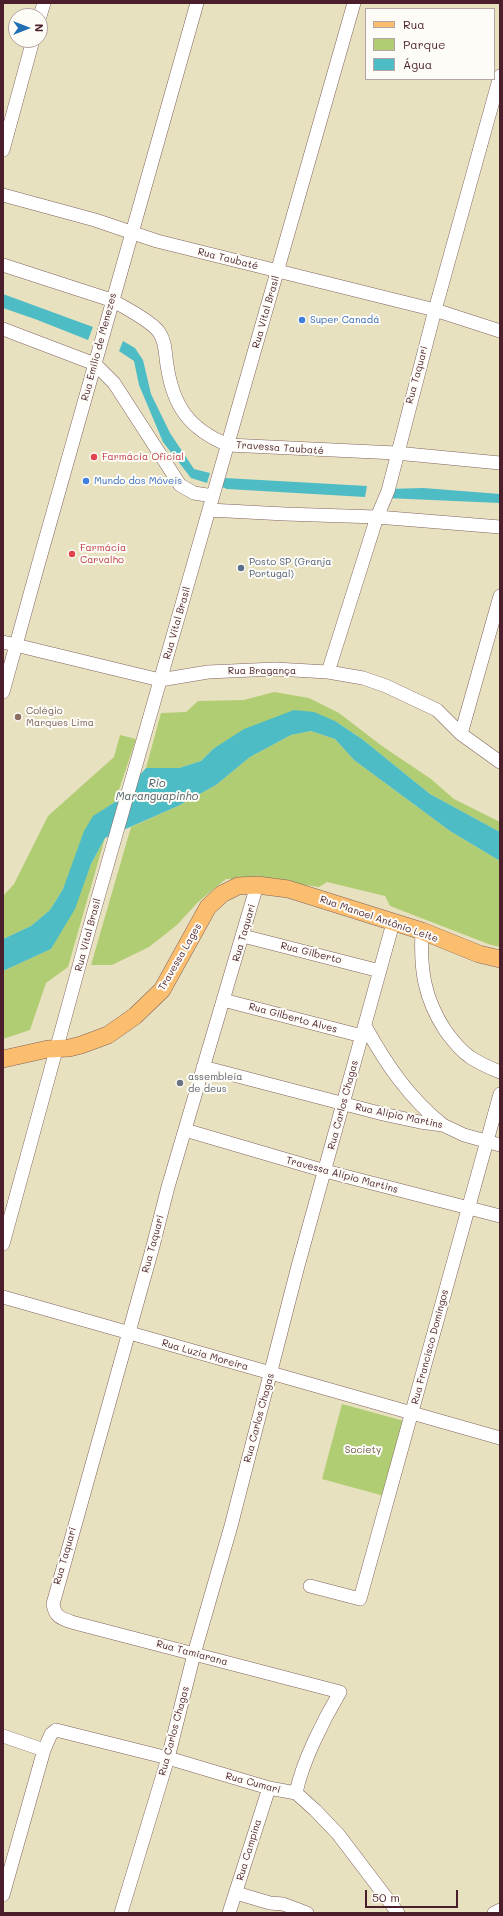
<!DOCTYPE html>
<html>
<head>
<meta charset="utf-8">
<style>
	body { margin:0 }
	#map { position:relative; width:503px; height:1916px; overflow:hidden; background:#e8e1bf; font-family:Mali,sans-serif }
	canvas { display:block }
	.frame { position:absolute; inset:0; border:4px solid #4a1f2b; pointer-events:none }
	.legend { position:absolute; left:365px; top:8px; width:130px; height:72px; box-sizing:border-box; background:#fdfcf7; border:1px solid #b5a4a5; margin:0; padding:5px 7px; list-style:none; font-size:12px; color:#4a1f2b }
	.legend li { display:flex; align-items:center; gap:8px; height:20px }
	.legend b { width:20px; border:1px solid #b5a4a5 }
	.north { position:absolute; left:8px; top:8px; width:40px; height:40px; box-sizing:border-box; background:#fdfcf7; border:1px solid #b5a4a5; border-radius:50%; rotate:90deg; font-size:11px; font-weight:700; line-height:16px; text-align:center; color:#4a1f2b }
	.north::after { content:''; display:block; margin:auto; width:14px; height:18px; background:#1f6fb2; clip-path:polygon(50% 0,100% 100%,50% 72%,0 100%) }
	.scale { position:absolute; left:365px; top:1890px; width:93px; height:18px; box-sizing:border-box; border:2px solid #4a1f2b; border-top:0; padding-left:5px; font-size:12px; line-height:14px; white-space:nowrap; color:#4a1f2b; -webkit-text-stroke:3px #fdfcf7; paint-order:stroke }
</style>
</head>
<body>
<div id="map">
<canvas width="503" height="1916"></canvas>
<div class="frame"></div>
<ul class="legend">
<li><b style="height:5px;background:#fbbe6e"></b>Rua</li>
<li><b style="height:11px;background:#b1cd74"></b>Parque</li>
<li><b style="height:11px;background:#4ebcc5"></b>Água</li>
</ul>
<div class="north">N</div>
<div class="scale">50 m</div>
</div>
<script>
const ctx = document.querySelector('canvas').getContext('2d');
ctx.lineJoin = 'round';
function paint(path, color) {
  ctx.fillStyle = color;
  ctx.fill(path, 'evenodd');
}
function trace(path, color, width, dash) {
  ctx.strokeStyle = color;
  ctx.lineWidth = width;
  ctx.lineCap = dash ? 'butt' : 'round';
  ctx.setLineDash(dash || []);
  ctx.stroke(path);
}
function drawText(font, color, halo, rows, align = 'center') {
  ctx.font = font + ' Mali,sans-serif';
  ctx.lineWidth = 4;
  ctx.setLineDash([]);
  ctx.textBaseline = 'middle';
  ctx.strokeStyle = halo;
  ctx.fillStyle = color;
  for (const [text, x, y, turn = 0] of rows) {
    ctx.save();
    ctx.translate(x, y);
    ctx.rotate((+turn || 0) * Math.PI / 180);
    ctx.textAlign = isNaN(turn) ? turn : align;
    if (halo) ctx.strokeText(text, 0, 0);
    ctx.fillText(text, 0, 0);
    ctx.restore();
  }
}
const green = new Path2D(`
	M 274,692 L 309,698 L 339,713 L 382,746 L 431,779 L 454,799 L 500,822 L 500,832 L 430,794 L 362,739 L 335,721 L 213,749 L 201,761 L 179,768 L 146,768 L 161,713 L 186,712 L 198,701 L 244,700 Z
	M 311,731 L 335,739 L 354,760 L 450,831 L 500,861 L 500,947 L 491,945 L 390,906 L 385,896 L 327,882 L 319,887 L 267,880 L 226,879 L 198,902 L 177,925 L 149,947 L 112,965 L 91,965 L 131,827 L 178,806 L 216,785 L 250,757 L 291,735 Z
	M 120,735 L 136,739 L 115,802 L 93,817 L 63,889 L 50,910 L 31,926 L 3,939 L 3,896 L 14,884 L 48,816 L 114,757 Z
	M 105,838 L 68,967 L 46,983 L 30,1030 L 3,1039 L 3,971 L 51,949 L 84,882 L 91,864 Z
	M 342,1404 L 404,1421 L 384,1496 L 322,1479 Z`);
const water = new Path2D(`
	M 3,294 L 93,327 L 88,340 L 35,319 L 3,308 Z
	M 123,341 L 135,348 L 143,360 L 151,394 L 170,433 L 194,469 L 210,473 L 207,483 L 191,478 L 163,442 L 139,385 L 134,361 L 119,351 Z
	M 225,478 L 367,486 L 365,497 L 227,489 L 222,487 Z
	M 423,488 L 500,494 L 500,503 L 386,498 L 389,489 Z
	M 294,710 L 314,712 L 335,721 L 362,739 L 430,794 L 500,832 L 500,861 L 450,831 L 354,760 L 335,739 L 311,731 L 291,735 L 250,757 L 216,785 L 178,806 L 105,838 L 91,864 L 75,909 L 51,949 L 3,971 L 3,939 L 31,926 L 50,910 L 63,889 L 84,831 L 93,816 L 115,802 L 146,768 L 179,768 L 201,761 L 213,749 L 244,729 Z`);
const minor = new Path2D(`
	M 40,16 L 44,3
	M 3,150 L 33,40
	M 3,195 L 95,220 L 157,241 L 435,310 L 500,331
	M 3,265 L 111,300 C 123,306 152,322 159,332 C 166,342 165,354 167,365 C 173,406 189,429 228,445 L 396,453 L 500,463
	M 3,329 L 95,364 L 114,383 L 180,485 L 194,493 L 213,496
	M 209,510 L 285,514 L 377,517 L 500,527
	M 3,642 L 160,680 L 208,672 L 275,669 L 328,672 L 363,678 L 386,686 L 437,710 L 461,734 L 500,762
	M 328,672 L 377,517 L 388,491 L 435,310 L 500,76
	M 3,692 C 66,462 132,233 197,3
	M 461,734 L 500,596
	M 257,885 L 168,1187 L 153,1246 L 53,1604 C 55,1618 63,1619 75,1623 L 340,1692 C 324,1719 302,1762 296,1793
	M 422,931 C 420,969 424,998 445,1030 C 452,1040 460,1050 470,1057 C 479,1063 490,1068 500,1072
	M 243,936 L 380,971
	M 223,1000 L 362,1036
	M 365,1026 C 386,1064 409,1098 443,1125
	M 203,1067 L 383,1114 L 420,1122 L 443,1125 L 464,1135 L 500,1145
	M 185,1130 L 325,1171 L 500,1216
	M 3,1244 L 93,915 L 354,3
	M 3,1297 L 500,1438
	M 310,1586 L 360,1599 L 500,1094
	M 3,1736 L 44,1750
	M 236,1893 L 270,1903 L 283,1904 L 307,1913
	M 3,1895 L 44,1750 L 51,1734 L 56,1730 L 168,1758 L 269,1788 L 296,1793 L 315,1810 L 338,1834 L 398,1913
	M 121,1913 L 168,1758 L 194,1654 L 231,1526 L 298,1266 L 393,923
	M 229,1913 L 269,1788
	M 494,1913 L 500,1910`);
const major = new Path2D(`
	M 3,1059 L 48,1049 L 69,1048 L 81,1045 L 108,1035 L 135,1016 L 162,990 L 208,907 L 222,894 L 238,886 L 257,885 L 288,889 L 422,931 L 479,954 L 500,959`);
const markers = [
	[302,320,4,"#3f7fe0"],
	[94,457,4,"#e0444e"],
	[86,481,4,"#3f7fe0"],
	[72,554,4,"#e0444e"],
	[241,568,4,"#5c6f8a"],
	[18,717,4,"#8d6e63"],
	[180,1083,4,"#6b7280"]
];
const streetNames = [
	["Rua Taubaté",228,259,14],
	["Rua Vital Brasil",266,312,-74],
	["Rua Emílio de Menezes",99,347,-75],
	["Rua Taquari",417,375,-75],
	["Travessa Taubaté",280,448,4],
	["Rua Vital Brasil",177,623,-74],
	["Rua Bragança",262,671],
	["Rua Manoel Antônio Leite",379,919,19],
	["Rua Taquari",244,933,-74],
	["Rua Vital Brasil",88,935,-75],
	["Rua Gilberto",311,953,14],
	["Travessa Lages",180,957,-60],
	["Rua Gilberto Alves",293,1018,15],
	["Rua Carlos Chagas",343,1105,-75],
	["Rua Alípio Martins",399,1116,12],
	["Travessa Alípio Martins",342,1175,15],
	["Rua Taquari",153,1244,-75],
	["Rua Francisco Domingos",430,1347,-75],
	["Rua Luzia Moreira",205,1355,16],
	["Rua Carlos Chagas",259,1418,-75],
	["Rua Taquari",65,1556,-74],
	["Rua Tamiarana",192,1653,15],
	["Rua Carlos Chagas",174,1731,-75],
	["Rua Cumari",253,1783,15],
	["Rua Campina",249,1850,-73]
];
const shopNames = [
	["Super Canadá",310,320],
	["Mundo dos Móveis",94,481]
];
const healthNames = [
	["Farmácia Oficial",102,457],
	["Farmácia",80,548],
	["Carvalho",80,560]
];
const serviceNames = [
	["Posto SP (Granja",249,562],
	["Portugal)",249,574]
];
const educationNames = [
	["Colégio",26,711],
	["Marques Lima",26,723]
];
const worshipNames = [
	["assembleia",188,1077],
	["de deus",188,1089]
];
const parkNames = [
	["Society",363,1450]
];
const waterNames = [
	["Rio",157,784],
	["Maranguapinho",157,797]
];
paint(green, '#b1cd74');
paint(water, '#4ebcc5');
trace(minor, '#81635f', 14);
trace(major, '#81635f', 18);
trace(minor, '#fff', 13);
trace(major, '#fbbe6e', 17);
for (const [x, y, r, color] of markers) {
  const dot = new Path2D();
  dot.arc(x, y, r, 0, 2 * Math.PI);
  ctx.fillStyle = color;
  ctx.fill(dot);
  trace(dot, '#fdfcf7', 1.5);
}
drawText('10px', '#4a1f2b', '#fdfcf7', streetNames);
drawText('10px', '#366cbe', '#fdfcf7', shopNames, 'left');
drawText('10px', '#be3a42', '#fdfcf7', healthNames, 'left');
drawText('10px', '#4e5e75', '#fdfcf7', serviceNames, 'left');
drawText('10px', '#785e54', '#fdfcf7', educationNames, 'left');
drawText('10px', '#5b616d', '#fdfcf7', worshipNames, 'left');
drawText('10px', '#695341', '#fdfcf7', parkNames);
drawText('italic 11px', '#4c5e69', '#fdfcf7', waterNames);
</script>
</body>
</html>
